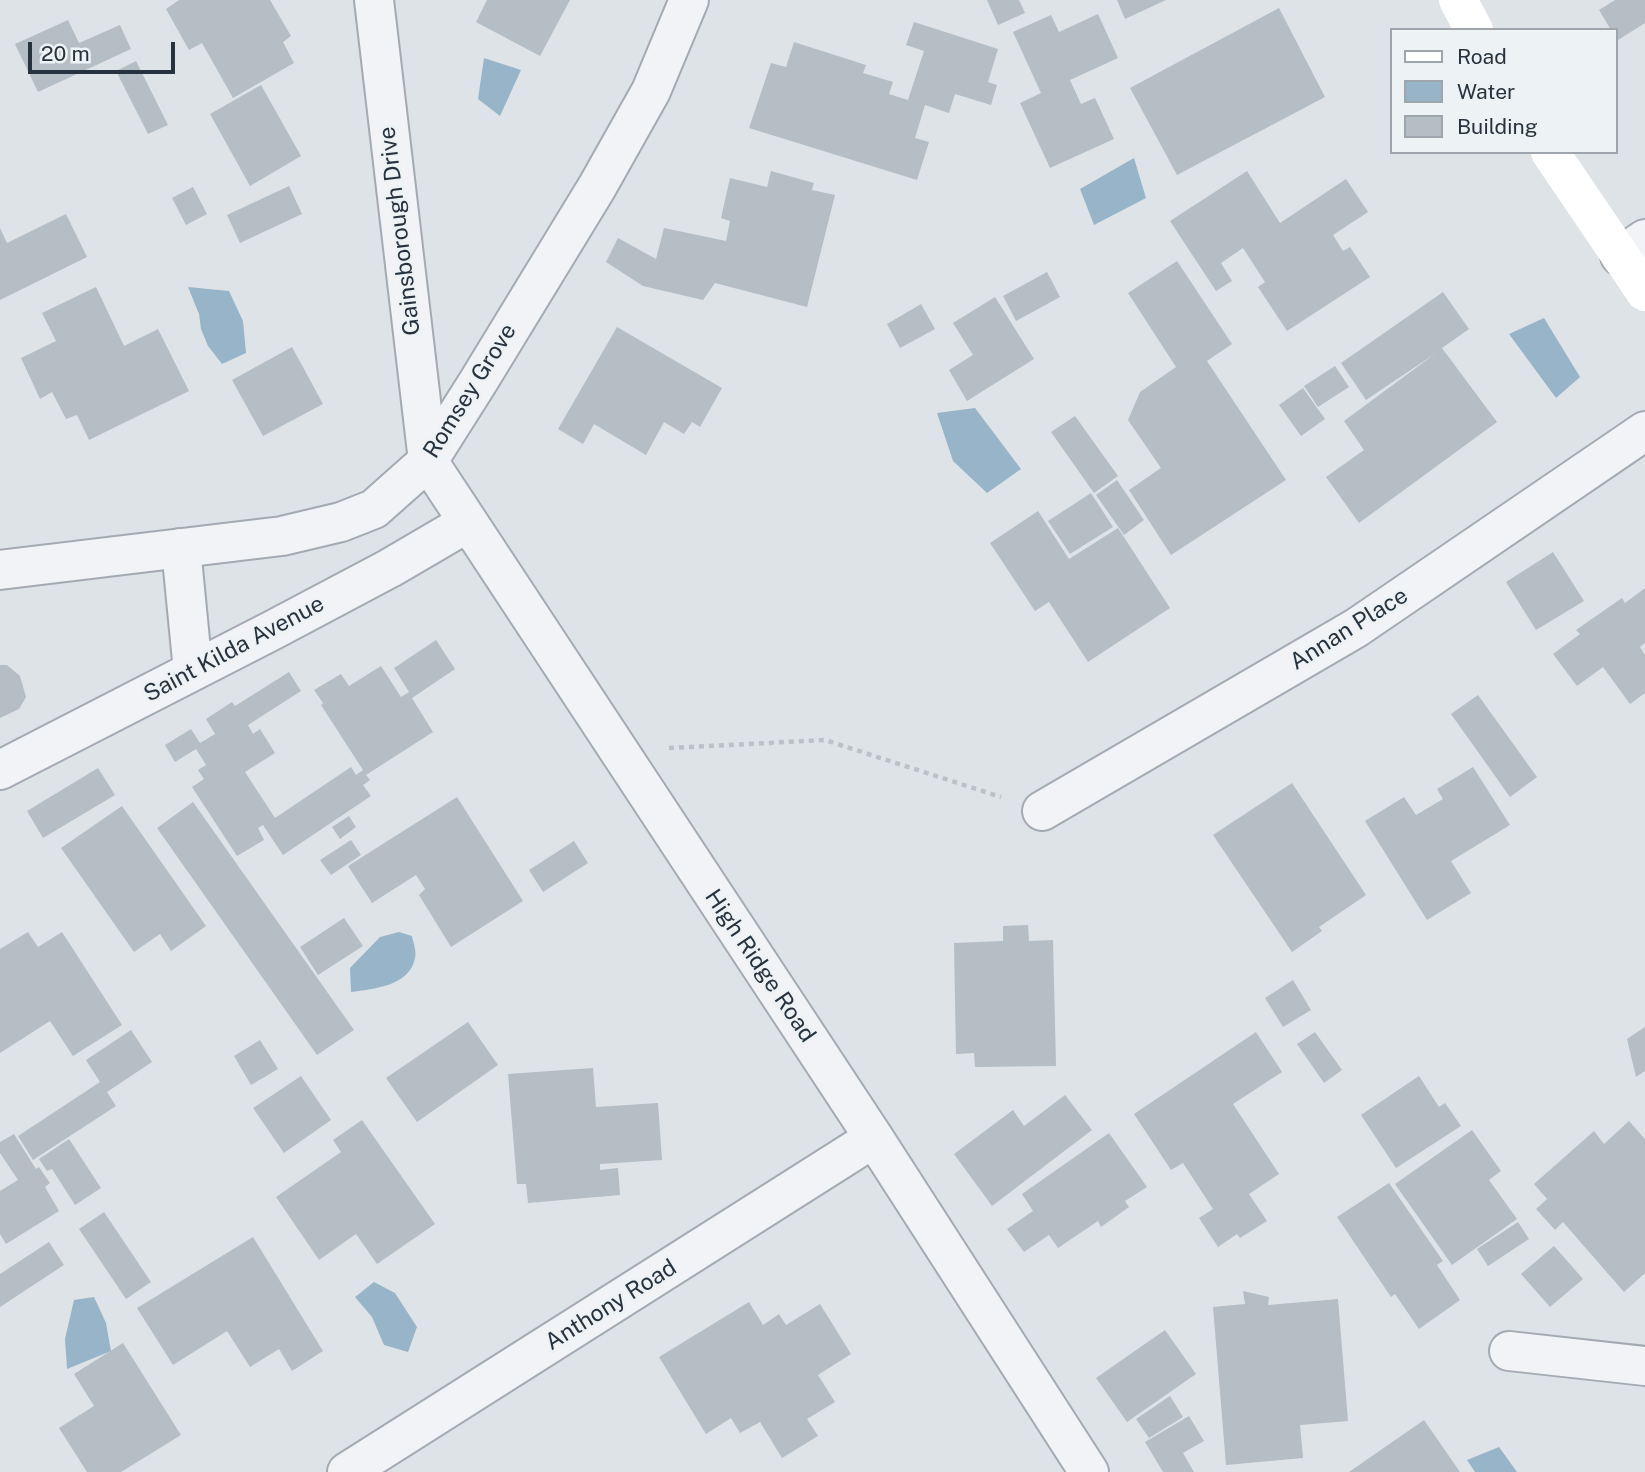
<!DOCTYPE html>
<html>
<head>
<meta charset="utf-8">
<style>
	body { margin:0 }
	#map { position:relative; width:1645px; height:1472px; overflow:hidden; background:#dee3e8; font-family:"Public Sans",sans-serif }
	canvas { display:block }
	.legend { position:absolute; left:1390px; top:28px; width:228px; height:126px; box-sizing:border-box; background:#edf2f5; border:2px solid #9ea5ac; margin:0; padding:9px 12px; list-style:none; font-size:21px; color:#27323f }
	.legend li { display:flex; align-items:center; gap:14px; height:35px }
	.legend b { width:35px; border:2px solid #9ea5ac }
	.scale { position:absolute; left:28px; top:42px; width:147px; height:32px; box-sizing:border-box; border:4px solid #27323f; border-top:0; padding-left:9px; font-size:21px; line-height:24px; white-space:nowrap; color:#27323f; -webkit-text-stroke:5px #edf2f5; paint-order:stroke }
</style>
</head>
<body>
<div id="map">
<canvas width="1645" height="1472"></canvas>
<ul class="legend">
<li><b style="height:9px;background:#fff"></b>Road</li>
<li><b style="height:19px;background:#98b4c9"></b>Water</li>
<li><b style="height:19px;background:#b5bdc5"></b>Building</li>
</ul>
<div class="scale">20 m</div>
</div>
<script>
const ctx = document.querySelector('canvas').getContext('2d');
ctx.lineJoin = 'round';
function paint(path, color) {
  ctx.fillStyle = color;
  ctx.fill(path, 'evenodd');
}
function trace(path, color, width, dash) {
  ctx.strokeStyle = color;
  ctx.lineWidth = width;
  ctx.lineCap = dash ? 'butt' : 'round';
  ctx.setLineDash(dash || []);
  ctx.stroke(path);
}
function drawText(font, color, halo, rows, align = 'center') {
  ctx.font = font + ' "Public Sans",sans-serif';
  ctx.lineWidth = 5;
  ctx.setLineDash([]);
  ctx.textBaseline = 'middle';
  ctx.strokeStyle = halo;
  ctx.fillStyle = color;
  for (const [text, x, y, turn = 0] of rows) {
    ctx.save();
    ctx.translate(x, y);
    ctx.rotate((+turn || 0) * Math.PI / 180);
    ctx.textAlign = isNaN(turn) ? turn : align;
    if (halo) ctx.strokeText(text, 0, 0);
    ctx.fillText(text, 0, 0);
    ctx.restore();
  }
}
const water = new Path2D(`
	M 484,58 L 521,70 L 500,116 L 478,99 Z
	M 1134,158 L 1146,198 L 1094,225 L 1080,189 Z
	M 188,287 L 229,291 L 243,321 L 246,353 L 222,364 L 208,346 L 201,329 L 199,314 Z
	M 1544,318 L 1580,377 L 1556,398 L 1509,334 Z
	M 975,408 L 1021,469 L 987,493 L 953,461 L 937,413 Z
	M 399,932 L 412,936 C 413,942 417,952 415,958 C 410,986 373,989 351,992 L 350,968 L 380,937 Z
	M 374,1282 L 395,1293 L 417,1327 L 408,1352 L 384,1345 L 372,1317 L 355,1297 Z
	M 94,1297 L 106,1323 L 111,1351 L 67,1369 L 65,1339 L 74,1300 Z
	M 1499,1447 L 1517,1472 L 1475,1472 L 1467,1460 Z`);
const building = new Path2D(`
	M 179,0 L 270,0 L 291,36 L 283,42 L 294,63 L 233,98 L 202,43 L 189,50 L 166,9 Z
	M 487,0 L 570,0 L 540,56 L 476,22 Z
	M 987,0 L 1019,0 L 1025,13 L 998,25 Z
	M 1117,0 L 1166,0 L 1125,19 Z
	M 1615,0 L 1645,0 L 1645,23 L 1618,40 L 1615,30 L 1611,30 L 1599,10 Z
	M 1279,8 L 1325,97 L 1177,175 L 1130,88 Z
	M 1098,14 L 1118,58 L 1070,80 L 1081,104 L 1095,98 L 1114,139 L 1050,168 L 1020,103 L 1041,93 L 1013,32 L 1051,15 L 1059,32 Z
	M 68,20 L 79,43 L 120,25 L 131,49 L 38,92 L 15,44 Z
	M 914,22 L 998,49 L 988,82 L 997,85 L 991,105 L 955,94 L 949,113 L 925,105 L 915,138 L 929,142 L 917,180 L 749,128 L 771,63 L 786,67 L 794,42 L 866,65 L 863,73 L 893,82 L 889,94 L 908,100 L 924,51 L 906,45 Z
	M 136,61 L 168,125 L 148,134 L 116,71 Z
	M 261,85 L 301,156 L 250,186 L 210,114 Z
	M 771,171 L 814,183 L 812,190 L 835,195 L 807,307 L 715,283 L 703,300 L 643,286 L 606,262 L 618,238 L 656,259 L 664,228 L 726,241 L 730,221 L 721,218 L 730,178 L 767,187 Z
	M 1247,171 L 1280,223 L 1346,179 L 1368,212 L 1333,235 L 1343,251 L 1350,247 L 1370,277 L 1287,331 L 1258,287 L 1265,282 L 1243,248 L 1221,263 L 1232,281 L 1216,291 L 1170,221 Z
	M 289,186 L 302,214 L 240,243 L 227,215 Z
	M 193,187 L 207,214 L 186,225 L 172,198 Z
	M 66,214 L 87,257 L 0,300 L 0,228 L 7,243 Z
	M 1177,261 L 1232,344 L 1207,361 L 1286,480 L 1171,555 L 1129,490 L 1161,468 L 1128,420 L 1140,392 L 1176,367 L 1128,293 Z
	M 1047,272 L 1060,297 L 1016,321 L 1003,296 Z
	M 96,287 L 124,346 L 158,329 L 189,391 L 89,440 L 77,415 L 66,419 L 52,392 L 40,399 L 21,358 L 56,341 L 42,313 Z
	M 1443,292 L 1469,329 L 1442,348 L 1497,422 L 1359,523 L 1326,477 L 1364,450 L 1344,421 L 1436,353 L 1366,400 L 1341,363 Z
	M 995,297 L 1034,359 L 967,401 L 949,370 L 973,355 L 953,323 Z
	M 921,304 L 935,329 L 900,348 L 887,324 Z
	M 617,327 L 722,388 L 700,427 L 692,422 L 684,434 L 664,422 L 646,455 L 594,424 L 583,444 L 558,429 Z
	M 292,347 L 323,404 L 263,436 L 232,380 Z
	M 1335,366 L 1349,387 L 1318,407 L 1304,386 Z
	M 1303,388 L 1325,419 L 1301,436 L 1279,405 Z
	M 1075,416 L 1118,476 L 1094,493 L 1051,432 Z
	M 1117,480 L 1144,520 L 1124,535 L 1096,495 Z
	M 1091,493 L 1113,527 L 1070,554 L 1048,521 Z
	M 1038,511 L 1069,559 L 1118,528 L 1170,608 L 1088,662 L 1049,602 L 1035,611 L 990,543 Z
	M 1553,552 L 1584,601 L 1536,630 L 1506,582 Z
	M 1645,588 L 1645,643 L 1640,647 L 1645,655 L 1645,693 L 1630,704 L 1603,667 L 1577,686 L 1553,654 L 1580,634 L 1576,630 L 1622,598 L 1625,603 Z
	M 436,640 L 455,669 L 412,698 L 433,732 L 366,775 L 370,780 L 363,785 L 371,796 L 283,855 L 263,825 L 258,828 L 264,840 L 237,856 L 192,787 L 204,779 L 198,770 L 206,765 L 196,749 L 175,762 L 165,745 L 191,729 L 200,743 L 215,734 L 206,719 L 232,702 L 235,706 L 289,672 L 301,691 L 248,725 L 253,734 L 260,729 L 275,753 L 245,772 L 275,818 L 351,767 L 356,775 L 363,770 L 321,705 L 323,703 L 314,690 L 341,674 L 349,686 L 381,666 L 401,697 L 409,692 L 394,668 Z
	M 0,665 L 7,665 L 20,676 L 26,697 L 19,709 L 0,718 Z
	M 1478,695 L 1537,777 L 1510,797 L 1451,714 Z
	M 1473,767 L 1510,825 L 1451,861 L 1471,893 L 1427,920 L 1365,821 L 1404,797 L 1416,815 L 1443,799 L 1437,789 Z
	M 98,768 L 115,795 L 43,838 L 27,811 Z
	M 1292,783 L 1366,895 L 1319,927 L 1322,931 L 1292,952 L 1213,835 Z
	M 457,797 L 523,901 L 451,947 L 419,895 L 425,889 L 416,875 L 372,903 L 348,866 Z
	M 193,802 L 354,1030 L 317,1055 L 157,828 Z
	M 122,806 L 206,926 L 171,951 L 160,934 L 134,952 L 61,848 Z
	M 349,816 L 356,827 L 340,839 L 332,827 Z
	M 351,840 L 361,855 L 331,875 L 320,860 Z
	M 574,841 L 588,863 L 543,892 L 529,870 Z
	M 344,918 L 363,946 L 318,975 L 300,947 Z
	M 1028,925 L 1029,941 L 1053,940 L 1056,1066 L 975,1067 L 974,1053 L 956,1054 L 954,943 L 1003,941 L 1003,926 Z
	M 28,932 L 38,947 L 62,932 L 122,1025 L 73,1056 L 50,1021 L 0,1053 L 0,949 Z
	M 1293,980 L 1311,1010 L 1283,1027 L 1265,998 Z
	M 468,1022 L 498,1065 L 417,1122 L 386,1078 Z
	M 1645,1027 L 1645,1071 L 1636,1077 L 1627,1039 Z
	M 131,1030 L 152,1062 L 107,1092 L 116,1106 L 33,1160 L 18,1136 L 100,1082 L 86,1060 Z
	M 1256,1032 L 1282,1072 L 1233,1104 L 1279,1174 L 1249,1194 L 1267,1221 L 1240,1238 L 1237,1234 L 1218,1247 L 1199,1218 L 1213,1209 L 1183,1163 L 1171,1170 L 1134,1114 Z
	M 1315,1032 L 1342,1070 L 1324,1083 L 1297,1044 Z
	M 260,1040 L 278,1069 L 251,1085 L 234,1056 Z
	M 593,1068 L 596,1107 L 658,1103 L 662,1160 L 600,1164 L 600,1170 L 618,1168 L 620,1195 L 528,1203 L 526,1184 L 517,1184 L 508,1074 Z
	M 301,1076 L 331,1120 L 284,1153 L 253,1108 Z
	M 1419,1076 L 1439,1107 L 1445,1103 L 1461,1126 L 1396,1168 L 1361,1115 Z
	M 1065,1095 L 1092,1130 L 992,1206 L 954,1154 L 1013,1110 L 1024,1126 Z
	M 362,1120 L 435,1224 L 377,1264 L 356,1234 L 319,1260 L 276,1197 L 341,1152 L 333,1140 Z
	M 1629,1121 L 1645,1139 L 1645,1273 L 1624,1292 L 1563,1222 L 1555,1230 L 1536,1209 L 1547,1199 L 1534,1184 L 1594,1131 L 1604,1144 Z
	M 1472,1130 L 1501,1171 L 1489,1180 L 1517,1219 L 1452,1265 L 1395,1184 Z
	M 1109,1133 L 1147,1187 L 1125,1201 L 1129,1207 L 1101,1227 L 1098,1221 L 1058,1248 L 1049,1235 L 1024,1252 L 1007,1229 L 1033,1211 L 1022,1194 Z
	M 14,1134 L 36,1169 L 39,1167 L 50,1183 L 45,1187 L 59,1211 L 6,1244 L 0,1234 L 0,1191 L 18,1180 L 0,1153 L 0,1142 Z
	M 69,1139 L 101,1188 L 75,1205 L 52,1169 L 47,1171 L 39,1159 Z
	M 1389,1183 L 1443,1261 L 1437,1265 L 1460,1300 L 1419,1329 L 1395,1294 L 1391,1297 L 1337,1217 Z
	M 104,1212 L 151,1282 L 126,1299 L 79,1229 Z
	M 1518,1222 L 1529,1239 L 1488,1266 L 1477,1249 Z
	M 253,1237 L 323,1351 L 292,1371 L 279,1349 L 250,1367 L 227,1331 L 173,1365 L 137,1308 Z
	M 49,1242 L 64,1265 L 0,1307 L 0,1274 Z
	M 1554,1246 L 1583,1279 L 1550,1307 L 1521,1274 Z
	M 1243,1291 L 1269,1297 L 1268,1305 L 1338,1299 L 1348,1421 L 1300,1425 L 1303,1458 L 1226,1465 L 1213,1307 L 1245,1304 Z
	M 749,1302 L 763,1325 L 779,1314 L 786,1325 L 820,1304 L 851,1354 L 818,1375 L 835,1402 L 807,1419 L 818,1436 L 782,1458 L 760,1422 L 740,1433 L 731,1418 L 706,1434 L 659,1357 Z
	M 1165,1330 L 1196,1374 L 1127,1422 L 1096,1378 Z
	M 123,1343 L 181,1435 L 121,1472 L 87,1472 L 59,1428 L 94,1406 L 74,1374 Z
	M 1170,1396 L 1183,1417 L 1149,1438 L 1136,1419 Z
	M 1189,1416 L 1204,1441 L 1183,1453 L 1194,1472 L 1163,1472 L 1145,1442 Z
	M 1424,1420 L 1460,1472 L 1349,1472 Z`);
const path = new Path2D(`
	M 669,748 L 825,740 L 1001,797`);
const minor = new Path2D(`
	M 374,0 L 428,461 L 874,1138 L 1089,1472
	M 1620,256 L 1645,239
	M 181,548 L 193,671
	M 0,770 L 273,630 L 390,568 L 467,523
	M 1042,811 L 1356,628 L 1645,431
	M 1509,1351 L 1645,1366
	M 347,1472 L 874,1138`);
const tertiary = new Path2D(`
	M 0,570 L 282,536 L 341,522 L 374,509 L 428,461 L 478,382 L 597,187 L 651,91 L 689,0`);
const secondary = new Path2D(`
	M 1458,0 L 1474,30
	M 1550,152 L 1645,292`);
const streetNames = [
	["Gainsborough Drive",400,231,-97],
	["Romsey Grove",470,391,-58],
	["Annan Place",1349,629,-32],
	["Saint Kilda Avenue",234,649,-28],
	["High Ridge Road",760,966,56],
	["Anthony Road",611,1305,-32]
];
paint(water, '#98b4c9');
paint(building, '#b5bdc5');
trace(minor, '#a3aab2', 42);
trace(tertiary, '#a3aab2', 42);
trace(path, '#bcc1c6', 4.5, [5, 5]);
trace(minor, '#f1f3f6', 38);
trace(tertiary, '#f1f3f6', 38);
trace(secondary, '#fff', 38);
drawText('23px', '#27323f', '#edf2f5', streetNames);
</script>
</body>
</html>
